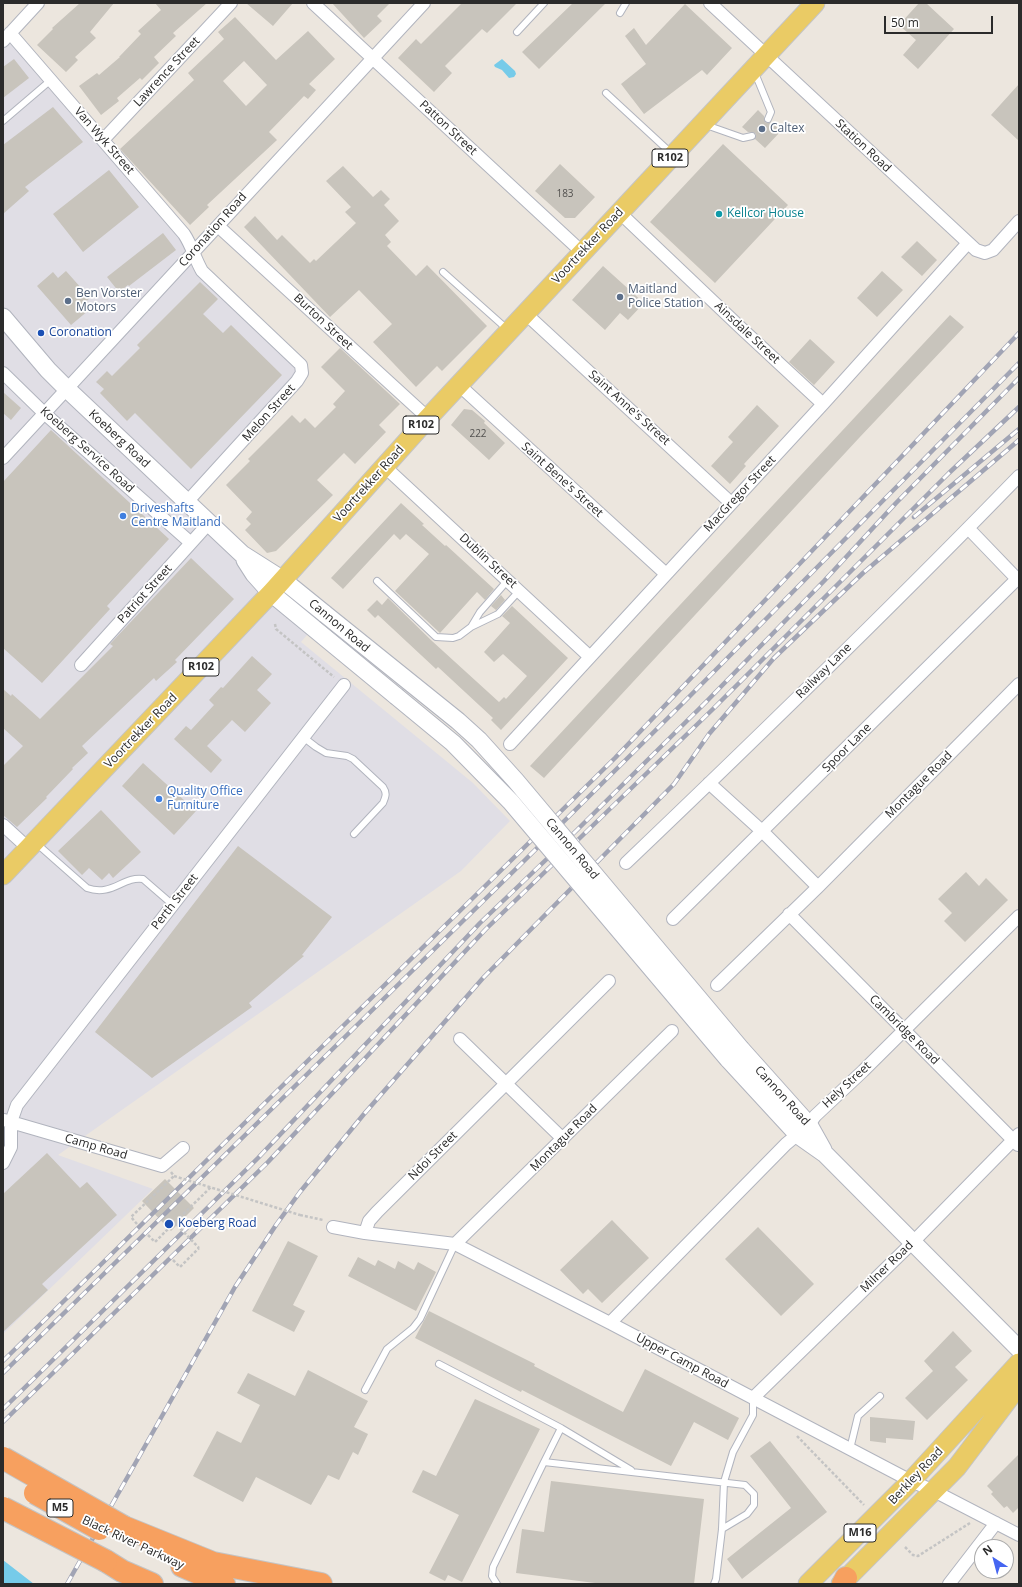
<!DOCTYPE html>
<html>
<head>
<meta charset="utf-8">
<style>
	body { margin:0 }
	#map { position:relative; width:1022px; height:1587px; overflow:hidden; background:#ece6de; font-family:"Open Sans",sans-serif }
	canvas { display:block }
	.frame { position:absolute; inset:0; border:4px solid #2b2b2b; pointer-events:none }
	.north { position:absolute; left:974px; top:1539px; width:40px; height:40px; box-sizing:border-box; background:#fff; border:1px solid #aaa; border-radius:50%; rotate:324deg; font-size:11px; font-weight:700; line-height:16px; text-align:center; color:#2b2b2b }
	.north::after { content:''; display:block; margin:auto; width:14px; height:18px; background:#4666f1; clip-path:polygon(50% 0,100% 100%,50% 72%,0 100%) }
	.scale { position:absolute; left:884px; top:16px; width:109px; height:18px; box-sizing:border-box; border:2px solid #2b2b2b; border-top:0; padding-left:5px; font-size:12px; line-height:14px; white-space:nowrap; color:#2b2b2b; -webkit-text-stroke:3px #fff; paint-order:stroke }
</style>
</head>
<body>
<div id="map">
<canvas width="1022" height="1587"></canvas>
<div class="frame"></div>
<div class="north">N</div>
<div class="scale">50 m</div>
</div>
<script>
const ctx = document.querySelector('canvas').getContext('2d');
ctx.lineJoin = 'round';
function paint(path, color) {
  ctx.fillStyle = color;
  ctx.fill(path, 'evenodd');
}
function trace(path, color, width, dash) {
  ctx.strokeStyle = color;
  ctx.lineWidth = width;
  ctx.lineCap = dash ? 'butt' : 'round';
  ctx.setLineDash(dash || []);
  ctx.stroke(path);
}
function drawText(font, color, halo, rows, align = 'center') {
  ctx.font = font + ' "Open Sans",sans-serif';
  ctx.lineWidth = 3.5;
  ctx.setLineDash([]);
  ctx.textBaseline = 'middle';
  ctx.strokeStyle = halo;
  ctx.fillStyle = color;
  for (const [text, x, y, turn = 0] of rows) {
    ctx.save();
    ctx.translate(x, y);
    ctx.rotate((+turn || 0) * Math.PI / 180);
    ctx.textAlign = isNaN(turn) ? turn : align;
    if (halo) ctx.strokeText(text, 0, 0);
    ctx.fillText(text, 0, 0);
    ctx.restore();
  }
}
const industrial = new Path2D(`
	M 10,33 L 184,234 L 197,263 L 302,373 L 187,502 L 313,628 L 301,642 L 473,783 L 510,821 L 461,871 L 58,1155 L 153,1189 L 3,1334 L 3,41 Z`);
const water = new Path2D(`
	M 502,59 L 515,71 L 516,74 L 514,77 L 509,78 L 502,70 L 495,67 L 494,65 Z
	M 3,1560 L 34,1584 L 3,1584 Z`);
const building = new Path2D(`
	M 80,3 L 114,3 L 90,32 L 96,38 L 75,57 L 78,60 L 66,72 L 37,45 L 53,29 L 52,28 Z
	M 155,3 L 207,3 L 173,33 L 176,36 L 154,57 L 159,63 L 142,80 L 140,78 L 117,98 L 119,101 L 101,115 L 79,86 L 97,73 L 99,75 L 120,57 L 119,57 L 141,34 L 138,31 L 161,10 Z
	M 246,3 L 293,3 L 273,26 Z
	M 332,3 L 390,3 L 377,16 L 382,21 L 364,38 Z
	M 462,3 L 517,3 L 487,33 L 482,29 L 445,66 L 452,73 L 434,92 L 398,58 L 416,39 L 421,44 Z
	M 573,3 L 606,3 L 539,69 L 522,52 Z
	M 919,3 L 926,3 L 954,29 L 918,69 L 903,55 L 916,40 L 899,25 Z
	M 685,4 L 732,48 L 707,75 L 702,70 L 644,114 L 621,84 L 646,64 L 625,36 L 634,28 L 646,45 Z
	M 235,17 L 276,60 L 308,31 L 335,59 L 309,84 L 316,90 L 308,99 L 304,96 L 269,132 L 277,140 L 207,205 L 209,207 L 190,225 L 120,149 L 194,80 L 188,73 L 224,39 L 218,32 ZM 244,61 L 267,85 L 246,106 L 223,81 Z
	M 14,59 L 29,78 L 3,98 L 3,67 Z
	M 1019,84 L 1019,141 L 991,115 Z
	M 53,107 L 83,142 L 25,187 L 29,191 L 3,214 L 3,145 Z
	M 758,110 L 764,116 L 765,122 L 768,123 L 771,122 L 781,131 L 765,148 L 755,139 L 756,135 L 755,133 L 748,132 L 742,127 Z
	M 723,144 L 788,205 L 715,283 L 650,222 Z
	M 560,164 L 595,197 L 575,218 L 565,218 L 535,191 Z
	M 343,166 L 373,197 L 381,190 L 390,199 L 384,205 L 399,221 L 385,235 L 391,242 L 387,246 L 416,276 L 427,265 L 487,326 L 442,371 L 437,366 L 416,387 L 373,342 L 392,324 L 359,290 L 330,317 L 244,227 L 255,216 L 277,240 L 282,235 L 310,263 L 314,259 L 316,261 L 356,223 L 345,212 L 351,207 L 326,181 Z
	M 109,170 L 139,207 L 83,252 L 53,214 Z
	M 163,233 L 176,250 L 129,286 L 128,285 L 119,292 L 107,277 Z
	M 917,241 L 937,260 L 922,276 L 901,257 Z
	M 603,266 L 644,303 L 628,320 L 620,313 L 605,330 L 572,300 Z
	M 66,271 L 90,298 L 83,304 L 89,310 L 71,325 L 37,286 L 53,272 L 58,278 Z
	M 882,271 L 903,290 L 877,317 L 857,298 Z
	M 200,282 L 218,299 L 203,314 L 223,333 L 231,325 L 282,375 L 191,469 L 135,413 L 127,421 L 100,393 L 104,389 L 96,382 L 107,371 L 112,376 L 140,348 L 137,345 Z
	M 950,315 L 964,327 L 859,438 L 544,778 L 530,766 Z
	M 810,339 L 835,362 L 814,385 L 789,362 Z
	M 340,348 L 400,404 L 379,425 L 386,432 L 355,464 L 344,453 L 317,480 L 333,495 L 276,551 L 267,553 L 245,530 L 251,524 L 246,519 L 252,512 L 226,485 L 250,461 L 248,459 L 292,415 L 300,423 L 305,418 L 315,428 L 336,407 L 333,404 L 345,391 L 321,367 Z
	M 3,392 L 21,408 L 11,420 L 3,413 Z
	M 757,405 L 779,426 L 744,464 L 746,466 L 730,484 L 711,466 L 733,442 L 728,437 Z
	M 464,409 L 472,410 L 485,421 L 484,423 L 505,443 L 489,460 L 451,425 Z
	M 51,430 L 169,539 L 107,606 L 110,609 L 42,683 L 3,648 L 3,482 Z
	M 401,503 L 424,524 L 422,525 L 445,546 L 446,545 L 494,589 L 485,600 L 477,592 L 440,633 L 395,591 L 429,554 L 406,534 L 400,540 L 394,534 L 343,589 L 331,578 Z
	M 191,558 L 234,599 L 175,660 L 177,662 L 156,681 L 154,678 L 82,746 L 88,753 L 72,768 L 73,769 L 46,797 L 47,798 L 17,827 L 3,815 L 3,766 L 23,746 L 3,728 L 3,689 L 11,696 L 12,694 L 40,719 L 113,646 L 110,644 Z
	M 501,595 L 505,600 L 496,610 L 491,606 Z
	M 388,598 L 432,641 L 499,702 L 504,697 L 506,699 L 527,676 L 503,654 L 494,662 L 484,652 L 510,623 L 502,616 L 512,606 L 568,658 L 501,730 L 491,720 L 493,718 L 438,667 L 436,669 L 378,615 L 375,618 L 367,610 L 377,600 L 382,605 Z
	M 252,656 L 272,674 L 257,690 L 271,703 L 245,732 L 232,720 L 207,746 L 222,760 L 211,773 L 174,739 L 186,726 L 191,730 L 214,705 L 209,700 L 221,687 L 223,688 Z
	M 143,763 L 196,811 L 174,835 L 122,786 Z
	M 101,810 L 141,852 L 113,878 L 109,873 L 102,880 L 89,868 L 82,875 L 58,851 Z
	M 238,846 L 332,917 L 302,955 L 304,956 L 249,1003 L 252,1007 L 152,1078 L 95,1032 Z
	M 966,872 L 979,886 L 986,878 L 1008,900 L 965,942 L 944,921 L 952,913 L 938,899 Z
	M 47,1153 L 80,1188 L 87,1182 L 117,1215 L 42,1284 L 48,1290 L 3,1332 L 3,1194 Z
	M 165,1179 L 194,1208 L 171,1231 L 142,1201 Z
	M 612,1220 L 649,1258 L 602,1303 L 588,1289 L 583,1294 L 560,1270 Z
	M 758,1227 L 814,1284 L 781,1316 L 725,1259 Z
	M 288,1241 L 318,1256 L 293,1305 L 305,1311 L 294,1332 L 252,1311 Z
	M 358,1257 L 375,1266 L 378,1260 L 395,1269 L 398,1261 L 414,1270 L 418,1262 L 436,1272 L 416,1311 L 348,1276 Z
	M 429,1311 L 535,1364 L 534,1366 L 623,1412 L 645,1369 L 739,1418 L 728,1440 L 694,1422 L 671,1466 L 522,1390 L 521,1392 L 415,1338 Z
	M 953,1331 L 972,1351 L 955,1367 L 968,1380 L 927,1420 L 905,1398 L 933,1371 L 924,1361 Z
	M 308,1370 L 368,1401 L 354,1427 L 368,1434 L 358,1455 L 353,1452 L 339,1480 L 328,1475 L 311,1505 L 256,1477 L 243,1502 L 193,1476 L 217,1431 L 241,1443 L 260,1405 L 237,1393 L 248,1373 L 295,1396 Z
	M 475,1399 L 540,1429 L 462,1582 L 448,1575 L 445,1581 L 429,1573 L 459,1515 L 412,1492 L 423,1470 L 436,1476 Z
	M 870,1417 L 915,1421 L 913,1440 L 886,1438 L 886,1443 L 870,1441 Z
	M 770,1441 L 827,1512 L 742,1579 L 727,1559 L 791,1508 L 750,1456 Z
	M 1019,1454 L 1019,1507 L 1013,1513 L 1007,1506 L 1004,1508 L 991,1494 L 993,1492 L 987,1486 Z
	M 551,1481 L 704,1499 L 694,1584 L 603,1584 L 516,1573 L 522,1529 L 544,1532 Z`);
const path = new Path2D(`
	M 275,624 L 276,629 L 334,677
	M 300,1215 L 323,1220
	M 137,1224 L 131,1217 L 174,1176
	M 177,1225 L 175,1222 L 211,1187
	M 148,1235 L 155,1242 L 175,1222
	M 173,1260 L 180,1267 L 199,1248
	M 797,1436 L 864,1505
	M 905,1547 L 913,1555 L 918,1556 L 970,1523`);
const lane = new Path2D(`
	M 620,13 L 626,3
	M 517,32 L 544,3
	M 755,73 L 771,112 L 768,119
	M 606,93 L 671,153
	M 3,121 L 51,80
	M 706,125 L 743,138 L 752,136
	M 443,272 L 507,329
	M 508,580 L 480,612 L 471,627 L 498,614 L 520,590
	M 377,581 L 436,637 L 453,638 L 459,636 L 471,627
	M 303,737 L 316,747 L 326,753 L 347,756 L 353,759 L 383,787 C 387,793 386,796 383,803 L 354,834
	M 36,843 L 87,888 C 112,897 123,876 143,879 L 173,905
	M 439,1364 L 561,1428
	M 365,1390 L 387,1349 L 413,1328 L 420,1319 L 455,1244
	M 850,1449 L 858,1416 L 880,1396
	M 544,1462 L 561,1428 L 631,1470
	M 497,1584 L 492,1576 L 493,1567 L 544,1462 L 745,1485 L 754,1494 L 754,1505 L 747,1514 L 722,1529
	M 714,1584 L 716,1579 L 722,1529 L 724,1482 L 733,1452 L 753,1415 L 753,1398`);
const street = new Path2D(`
	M 313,3 L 582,252
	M 710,3 L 976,250 L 985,253 L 993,250 L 1019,221
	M 10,33 L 184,234 C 192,246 195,259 202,271 L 301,365 L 302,373 L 297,381 L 187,502
	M 3,41 L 38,3
	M 103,140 L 231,3
	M 619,212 L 741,328 L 823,404
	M 218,226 L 428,418
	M 526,314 L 731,503
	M 3,373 L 44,413 L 191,543
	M 459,385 L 666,574
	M 3,458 L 424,3
	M 384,466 L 590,657
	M 968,528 L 1019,581
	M 81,665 L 209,523
	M 510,744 L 823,404 L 968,243
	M 709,783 L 763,832 L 818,887
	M 3,825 L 28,848
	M 626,863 C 759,736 891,608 1019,476
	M 789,914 L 1018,1145
	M 673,919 L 1019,577
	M 717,985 L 818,887 L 1019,684
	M 460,1039 L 563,1139
	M 4,1120 L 162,1166 L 183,1148
	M 3,1163 L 11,1147 L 11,1122 L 17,1105 L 344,685
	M 333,1227 L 365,1233 L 455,1244 L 610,1323 L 911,1481 L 934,1491 L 1019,1535
	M 365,1233 L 369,1221 L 377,1212 L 609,981
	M 455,1244 L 672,1031
	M 610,1323 L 786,1144 L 809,1125 L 815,1116 L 863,1071 L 1019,916
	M 753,1398 L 913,1242 L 1019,1134
	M 949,1584 L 996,1523`);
const secondary = new Path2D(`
	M 3,317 L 48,370 L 67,389 L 242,554 L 283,580 L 325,614
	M 245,560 L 254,574 L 271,593 L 396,696
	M 741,1049 L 809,1125 L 823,1150
	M 728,1059 L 798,1135 L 825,1154 L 1019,1349`);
const primary = new Path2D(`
	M 3,875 L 271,593 L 428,418 L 815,3
	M 808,1584 L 911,1481 L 1019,1363
	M 841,1584 L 957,1467 L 1019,1385`);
const highway = new Path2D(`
	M 124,1527 L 213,1563 L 321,1584
	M 106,1561 L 122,1571 L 152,1584
	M 182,1566 L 224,1584
	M 843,1584 L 846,1578`);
const rail = new Path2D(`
	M 914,517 L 1019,429
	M 3,1361 L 615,758 L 1019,333
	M 3,1373 L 526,859 L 683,703 L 1019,363
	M 3,1409 L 258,1158 L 480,923 L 576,831 L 706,702 L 824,581 L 896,503 L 1019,378
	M 3,1422 L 268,1162 L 486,929 L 713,709 L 949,473 L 1019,407
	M 67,1584 L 235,1287 L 276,1225 L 300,1192 L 364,1114 L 483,978 L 674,784 L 709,734 L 774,658 L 863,573 L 1019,440`);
const pathBridge = new Path2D(`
	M 171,1172 L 174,1176 L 300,1215
	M 177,1225 L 199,1248`);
const secondaryBridge = new Path2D(`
	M 325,614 L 458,721 L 479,740 L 516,781 L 741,1049
	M 396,696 L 453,743 L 511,802 L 728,1059`);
const highwayBridge = new Path2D(`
	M 3,1458 L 124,1527
	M 35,1493 L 99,1529
	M 3,1508 L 106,1561`);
const markers = [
	[762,129,4,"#5c6f8a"],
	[719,214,4,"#0f9aa8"],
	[620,297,4,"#5c6f8a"],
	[68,301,4,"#5c6f8a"],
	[41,333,4,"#1a4fb4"],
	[123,516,4,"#3f7fe0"],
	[159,799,4,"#3f7fe0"],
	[169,1224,5,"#1a4fb4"]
];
const numberNames = [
	["183",565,194],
	["222",478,434]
];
const shields = [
	[670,158,36],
	[421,425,36],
	[201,667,36],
	[60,1508,26],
	[860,1533,32]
];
const shieldNames = [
	["R102",670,158],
	["R102",421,425],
	["R102",201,667],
	["M5",60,1508],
	["M16",860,1533]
];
const streetNames = [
	["Lawrence Street",167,72,-47],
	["Patton Street",448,128,43],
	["Van Wyk Street",104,141,49],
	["Station Road",863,146,43],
	["Coronation Road",213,230,-48],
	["Voortrekker Road",588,246,-47],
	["Burton Street",323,322,43],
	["Ainsdale Street",747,333,43],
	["Saint Anne's Street",629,408,42],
	["Melon Street",269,413,-48],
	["Koeberg Road",119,439,43],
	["Koeberg Service Road",87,450,42],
	["Saint Bene's Street",562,480,42],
	["Voortrekker Road",369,484,-48],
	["MacGregor Street",740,494,-47],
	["Dublin Street",488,561,43],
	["Patriot Street",145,594,-48],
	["Cannon Road",339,626,40],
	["Railway Lane",824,671,-45],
	["Voortrekker Road",141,731,-46],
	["Spoor Lane",847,748,-45],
	["Montague Road",919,785,-45],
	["Cannon Road",572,849,50],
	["Perth Street",175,902,-52],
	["Cambridge Road",904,1030,45],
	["Hely Street",847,1085,-43],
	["Cannon Road",782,1096,48],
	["Montague Road",564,1138,-45],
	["Camp Road",96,1147,16],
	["Ndoi Street",433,1156,-45],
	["Milner Road",887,1267,-44],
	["Upper Camp Road",682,1361,28],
	["Berkley Road",916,1476,-47],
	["Black River Parkway",133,1543,25]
];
const serviceNames = [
	["Caltex",770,129],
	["Maitland",628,290],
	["Police Station",628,304],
	["Ben Vorster",76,294],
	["Motors",76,308]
];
const cultureNames = [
	["Kellcor House",727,214]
];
const transitNames = [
	["Coronation",49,333],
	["Koeberg Road",178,1224]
];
const shopNames = [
	["Driveshafts",131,509],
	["Centre Maitland",131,523],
	["Quality Office",167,792],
	["Furniture",167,806]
];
paint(industrial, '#e0dee5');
paint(water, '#76cbe9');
paint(building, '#c8c4bc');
trace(lane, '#b1b4be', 8);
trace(street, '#b1b4be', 14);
trace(secondary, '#b1b4be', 19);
trace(primary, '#c4c4c4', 21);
trace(highway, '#c4c4c4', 24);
trace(path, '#c4c4c4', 2.5, [3, 2]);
trace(lane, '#fff', 6);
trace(street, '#fff', 12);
trace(secondary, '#fff', 17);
trace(primary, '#eacb65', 19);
trace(highway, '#f7a05f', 22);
trace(rail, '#a1a4b4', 4.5);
trace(rail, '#fff', 3, [9]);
trace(secondaryBridge, '#b1b4be', 19, []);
trace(highwayBridge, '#c4c4c4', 24, []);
trace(pathBridge, '#c4c4c4', 2.5, [3, 2]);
trace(secondaryBridge, '#fff', 17);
trace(highwayBridge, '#f7a05f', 22);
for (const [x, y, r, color] of markers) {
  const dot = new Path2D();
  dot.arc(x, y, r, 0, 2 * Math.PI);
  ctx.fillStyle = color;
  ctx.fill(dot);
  trace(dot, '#fff', 1.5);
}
drawText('10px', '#52514f', null, numberNames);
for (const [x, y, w] of shields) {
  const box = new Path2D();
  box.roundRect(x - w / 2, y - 9, w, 18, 3);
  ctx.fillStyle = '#fff';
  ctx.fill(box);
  trace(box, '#2b2b2b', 1);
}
drawText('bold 11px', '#2b2b2b', null, shieldNames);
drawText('12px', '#2b2b2b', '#fff', streetNames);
drawText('12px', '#4e5e75', '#fff', serviceNames, 'left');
drawText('12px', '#0d838f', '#fff', cultureNames, 'left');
drawText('12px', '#164399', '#fff', transitNames, 'left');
drawText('12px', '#366cbe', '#fff', shopNames, 'left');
</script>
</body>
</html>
